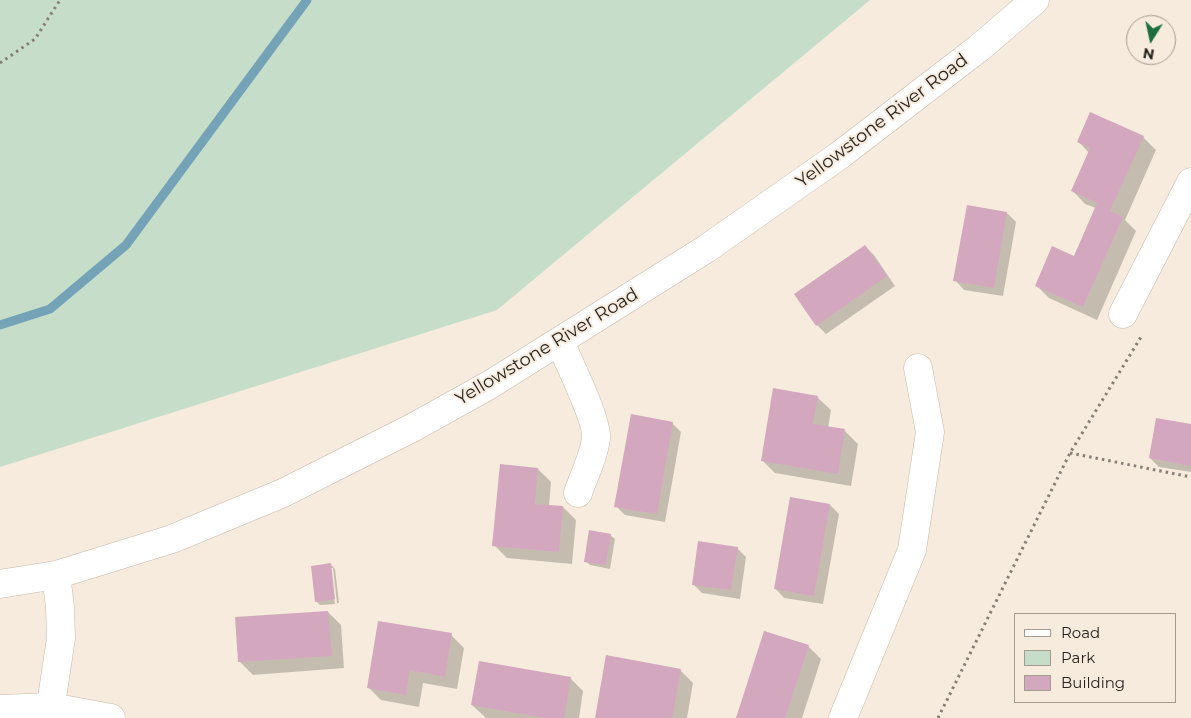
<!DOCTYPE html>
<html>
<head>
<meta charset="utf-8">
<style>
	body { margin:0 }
	#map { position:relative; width:1191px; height:718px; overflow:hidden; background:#f7ebdd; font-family:Montserrat,sans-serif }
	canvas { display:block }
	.legend { position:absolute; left:1014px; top:613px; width:162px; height:90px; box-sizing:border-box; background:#f7ebdd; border:1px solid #a49b91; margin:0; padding:6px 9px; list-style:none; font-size:15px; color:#27231e }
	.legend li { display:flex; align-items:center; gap:10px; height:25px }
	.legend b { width:25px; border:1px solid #a49b91 }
	.north { position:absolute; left:1126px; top:15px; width:50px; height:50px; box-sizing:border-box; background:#f7ebdd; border:1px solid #a49b91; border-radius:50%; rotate:190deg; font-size:14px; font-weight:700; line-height:20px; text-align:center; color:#27231e }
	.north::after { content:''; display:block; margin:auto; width:18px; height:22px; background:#1f6e3e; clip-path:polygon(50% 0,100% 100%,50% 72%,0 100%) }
</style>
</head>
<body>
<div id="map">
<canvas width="1191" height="718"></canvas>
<ul class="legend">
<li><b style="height:6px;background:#fff"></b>Road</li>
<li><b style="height:14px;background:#c6ddca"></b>Park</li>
<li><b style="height:14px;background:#d3a7bd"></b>Building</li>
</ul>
<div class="north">N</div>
</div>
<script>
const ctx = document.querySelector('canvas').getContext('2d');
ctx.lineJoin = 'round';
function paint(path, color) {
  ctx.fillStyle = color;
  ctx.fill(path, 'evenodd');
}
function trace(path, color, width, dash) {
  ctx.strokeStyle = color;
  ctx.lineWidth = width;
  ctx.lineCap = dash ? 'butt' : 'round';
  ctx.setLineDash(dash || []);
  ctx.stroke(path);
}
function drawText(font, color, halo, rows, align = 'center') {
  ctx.font = font + ' Montserrat,sans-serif';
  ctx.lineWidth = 4;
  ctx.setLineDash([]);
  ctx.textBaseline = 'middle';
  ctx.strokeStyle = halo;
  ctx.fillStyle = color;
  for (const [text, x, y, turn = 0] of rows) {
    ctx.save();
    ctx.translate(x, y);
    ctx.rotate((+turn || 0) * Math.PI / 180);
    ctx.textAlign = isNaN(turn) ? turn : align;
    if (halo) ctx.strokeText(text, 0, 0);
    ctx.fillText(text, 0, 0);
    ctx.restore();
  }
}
const green = new Path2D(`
	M 0,0 L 870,0 L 497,310 L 0,467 Z`);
const shadow = new Path2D(`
	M 1143,137 L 1156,150 L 1125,220 L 1136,231 L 1097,320 L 1049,298 L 1036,285 L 1074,257 L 1096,208 L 1085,204 L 1072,190 L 1089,153 L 1078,141 Z
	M 1007,213 L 1016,222 L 1003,296 L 964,290 L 955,280 Z
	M 865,246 L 874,255 L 895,286 L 826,334 L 817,325 Z
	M 817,397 L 831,410 L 828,428 L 844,430 L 858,444 L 851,486 L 775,473 L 762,460 Z
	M 672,423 L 681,432 L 665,522 L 625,515 L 616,506 Z
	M 1191,425 L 1191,472 L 1159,467 L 1150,458 Z
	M 538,469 L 551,482 L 549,506 L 563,507 L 576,520 L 572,564 L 507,558 L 494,545 Z
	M 791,498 L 830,505 L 839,514 L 823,604 L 784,598 L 775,588 Z
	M 610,535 L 615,539 L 610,569 L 590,565 L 586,561 Z
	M 737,548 L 746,557 L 740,599 L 702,593 L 693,584 Z
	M 331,565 L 335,569 L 339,603 L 337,603 L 333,568 L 330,568 L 335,604 L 320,605 L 316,601 Z
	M 328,612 L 341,625 L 344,668 L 253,675 L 240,662 L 236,619 Z
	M 451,635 L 464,648 L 457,689 L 423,683 L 419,707 L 381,700 L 368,687 Z
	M 808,646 L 821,659 L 802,718 L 738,718 Z
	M 680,670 L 693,683 L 687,718 L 596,718 Z
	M 570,678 L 583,691 L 579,718 L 486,718 L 472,705 Z`);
const stream = new Path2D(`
	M 0,325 L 50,309 L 126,245 L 307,0`);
const building = new Path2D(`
	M 1090,112 L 1144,136 L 1110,211 L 1123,217 L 1083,307 L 1035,286 L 1052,246 L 1074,256 L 1097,203 L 1071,191 L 1090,148 L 1077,142 Z
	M 967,205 L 1007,212 L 994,288 L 953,281 Z
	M 865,245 L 887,276 L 816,326 L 794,294 Z
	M 773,388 L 818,396 L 813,424 L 845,429 L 838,474 L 761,461 Z
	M 631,414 L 673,422 L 657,514 L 614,507 Z
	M 1156,418 L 1191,424 L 1191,466 L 1149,458 Z
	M 500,464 L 538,468 L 535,504 L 563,506 L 559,552 L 492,546 Z
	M 790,497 L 830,504 L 814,596 L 774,589 Z
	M 589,530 L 611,534 L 606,565 L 584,562 Z
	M 698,541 L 738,547 L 731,590 L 692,585 Z
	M 331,563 L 335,599 L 315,602 L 311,566 Z
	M 328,611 L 332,656 L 238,662 L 235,617 Z
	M 378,621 L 452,633 L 445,677 L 410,670 L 406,695 L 367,688 Z
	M 764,631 L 809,645 L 785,718 L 736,718 Z
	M 606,655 L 681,669 L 672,718 L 595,718 Z
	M 479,661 L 571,677 L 564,718 L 544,718 L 471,705 Z`);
const path = new Path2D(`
	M 0,63 L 35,39 L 60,0
	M 1070,453 L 1191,477
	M 938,718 L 1070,453 L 1141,337`);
const minor = new Path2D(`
	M 1123,314 L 1191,182
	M 560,342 C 568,361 598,421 596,438 C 594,457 584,475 578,493
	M 0,584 L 56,575 L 172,539 L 283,493 L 414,427 L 491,384 L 706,249 L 840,155 L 979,48 L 1035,0
	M 0,709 L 51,707 L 111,718
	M 49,718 L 61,638 L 60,607 L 56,575
	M 843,718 L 912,550 L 930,432 L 918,368`);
const streetNames = [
	["Yellowstone River Road",882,121,-37],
	["Yellowstone River Road",547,347,-31]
];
paint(green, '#c6ddca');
paint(shadow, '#0003');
trace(stream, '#74a3b7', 9);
paint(building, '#d3a7bd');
trace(minor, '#c4b9ab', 29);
trace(path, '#877f76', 3, [2.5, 4]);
trace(minor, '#fff', 28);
drawText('18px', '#27231e', '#f7ebdd', streetNames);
</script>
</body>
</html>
